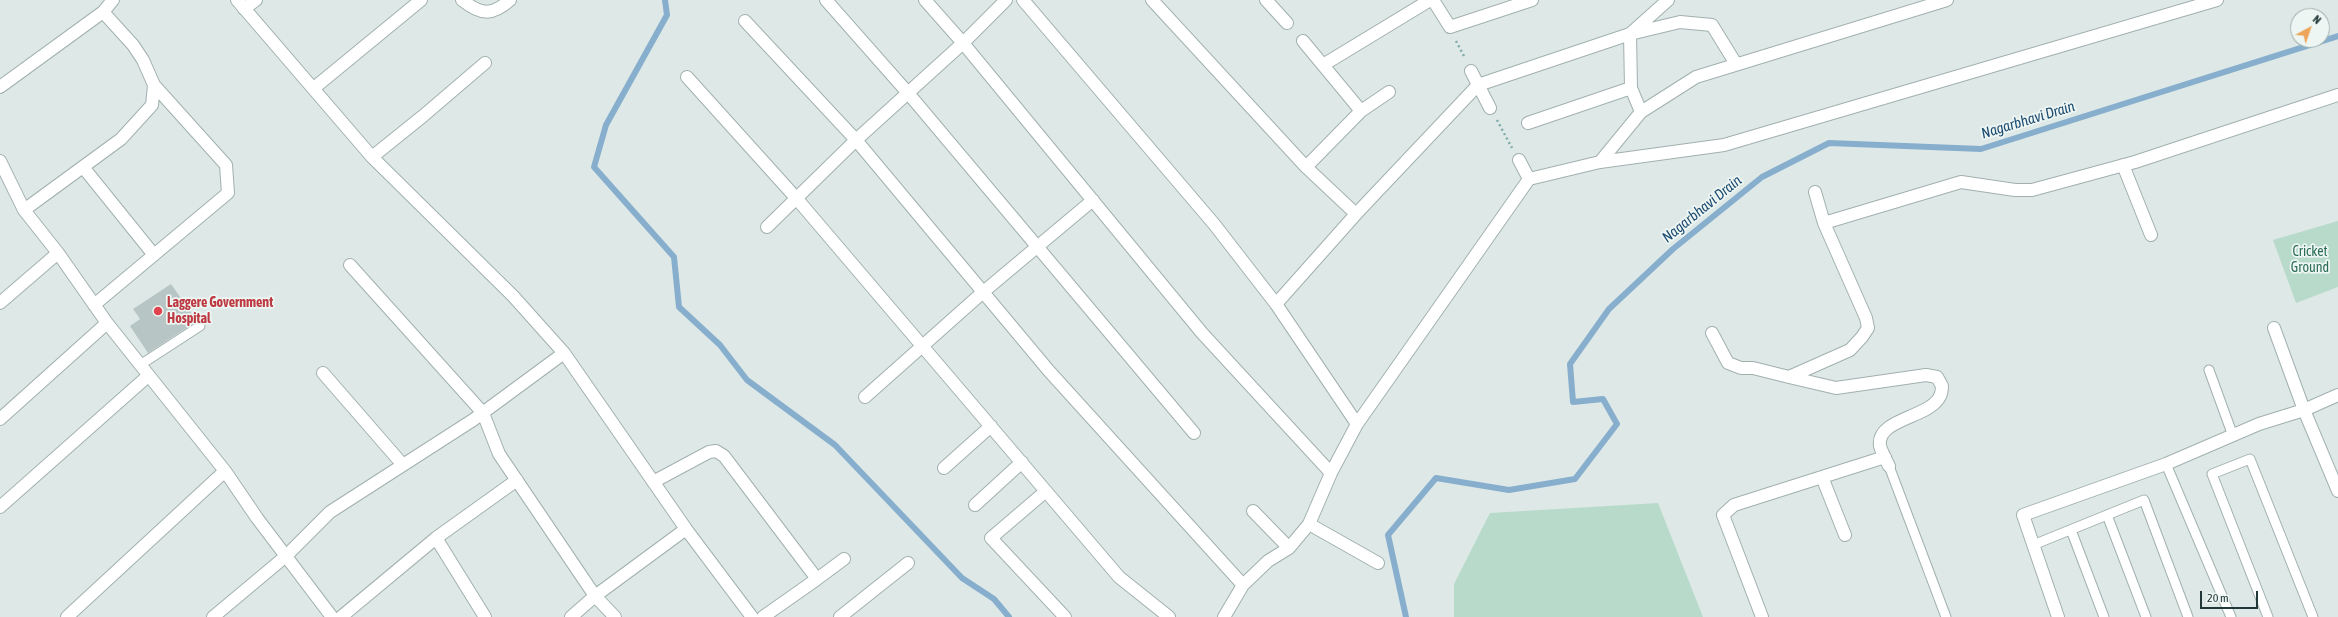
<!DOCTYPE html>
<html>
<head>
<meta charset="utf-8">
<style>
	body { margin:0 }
	#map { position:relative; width:2338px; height:617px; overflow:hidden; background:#dee9e7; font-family:"Asap Condensed",sans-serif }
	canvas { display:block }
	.north { position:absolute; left:2290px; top:8px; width:40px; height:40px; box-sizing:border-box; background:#eef6f4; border:1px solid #9caaa9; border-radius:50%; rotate:40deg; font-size:11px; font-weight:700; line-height:16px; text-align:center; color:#203838 }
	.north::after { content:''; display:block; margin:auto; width:14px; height:18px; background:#eca559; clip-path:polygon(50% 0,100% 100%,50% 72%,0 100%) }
	.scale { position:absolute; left:2200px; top:591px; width:58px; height:18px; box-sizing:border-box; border:2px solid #203838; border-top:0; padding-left:5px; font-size:12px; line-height:14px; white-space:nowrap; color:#203838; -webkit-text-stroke:3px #eef6f4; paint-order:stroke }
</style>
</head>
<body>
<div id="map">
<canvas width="2338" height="617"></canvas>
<div class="north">N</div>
<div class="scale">20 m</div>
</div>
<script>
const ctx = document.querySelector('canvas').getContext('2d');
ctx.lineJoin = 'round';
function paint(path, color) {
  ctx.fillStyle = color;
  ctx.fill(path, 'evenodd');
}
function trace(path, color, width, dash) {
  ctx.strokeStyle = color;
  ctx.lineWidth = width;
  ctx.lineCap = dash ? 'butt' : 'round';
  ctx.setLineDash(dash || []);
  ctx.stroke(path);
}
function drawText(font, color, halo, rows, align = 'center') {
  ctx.font = font + ' "Asap Condensed",sans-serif';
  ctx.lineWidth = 3.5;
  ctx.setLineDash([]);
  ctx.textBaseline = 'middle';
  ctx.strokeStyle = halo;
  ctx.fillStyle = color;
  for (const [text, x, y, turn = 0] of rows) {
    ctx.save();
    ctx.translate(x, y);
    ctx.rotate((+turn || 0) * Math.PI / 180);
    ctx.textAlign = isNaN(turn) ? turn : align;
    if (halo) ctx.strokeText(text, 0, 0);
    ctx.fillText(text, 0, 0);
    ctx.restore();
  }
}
const green = new Path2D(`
	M 2338,221 L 2338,287 L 2296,303 L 2273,240 Z
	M 1658,503 L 1703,617 L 1454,617 L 1454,584 L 1490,513 Z`);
const stream = new Path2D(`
	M 665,0 L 667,15 L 606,125 L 594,167 L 674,257 L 679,307 L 720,345 L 747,380 L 835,445 L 962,578 L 994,599 L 1009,617
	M 1406,617 L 1388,535 L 1436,478 L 1509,490 L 1575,479 L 1617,424 L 1603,399 L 1573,402 L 1570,364 L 1609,309 L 1673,249 L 1762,177 L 1829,143 L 1981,149 L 2338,36`);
const building = new Path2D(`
	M 171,284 L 197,321 L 148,353 L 130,326 L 140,319 L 133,309 Z`);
const path = new Path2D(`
	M 1456,41 L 1465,58
	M 1497,120 L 1512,148`);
const service = new Path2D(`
	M 140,365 L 200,326
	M 2209,370 L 2233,436
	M 2166,464 L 2231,617
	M 1889,466 L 1946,617
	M 2107,515 L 2146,617
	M 2071,530 L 2104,617
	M 2033,545 L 2144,500 L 2188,617
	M 2268,617 L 2212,474 L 2250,459 L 2313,617`);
const minor = new Path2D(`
	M 237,0 L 372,157 L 513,296 L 564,353 L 686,529 L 752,617
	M 462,0 C 481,15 492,16 510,0
	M 826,0 L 908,93 L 1194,433
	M 925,0 L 963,43 L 1202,333 L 1331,473
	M 1023,0 L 1214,224 L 1276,304 L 1357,424
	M 1152,0 L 1306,167
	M 1266,0 L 1287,23
	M 1433,0 L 1450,27 L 1532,0
	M 244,9 L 256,0
	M 745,21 L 856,140 L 1049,371 L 1243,585
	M 1323,65 L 1430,0
	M 1471,71 L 1490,108
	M 687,77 L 797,199 L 1119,577 L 1169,617
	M 0,87 L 103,12 L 113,0
	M 314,88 L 421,0
	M 1361,111 L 1389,92
	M 1641,112 L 1631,88 L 1630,34 L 1668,0
	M 1528,123 L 1631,88
	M 372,157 L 423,116 L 485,63
	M 1519,160 L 1529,179
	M 0,161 L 24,210 L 58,253 L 107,323 L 225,471 L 257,518 L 332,617
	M 1600,162 L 1724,145 L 2217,0
	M 2123,165 L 2151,235
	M 83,167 L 154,255
	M 1815,192 L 1824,223
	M 24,210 L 121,139 L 152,105 L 154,85 L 143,60 L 133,45 L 103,12
	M 1356,214 L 1478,85 L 1630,34 L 1680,22 L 1712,25 L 1736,64
	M 767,227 L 856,140 L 963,43 L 1006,0
	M 350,265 L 483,413 L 499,454 L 595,596 L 615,617
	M 0,303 L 58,253
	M 1276,304 L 1356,214 L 1306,167 L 1361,111 L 1303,41
	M 94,305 L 228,193 L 226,165 L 154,85
	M 2274,328 L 2304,410 L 2338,491
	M 1712,333 L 1728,363 L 1741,368 L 1753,368 L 1789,377 L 1850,350 L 1862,337 L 1868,328 L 1866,318 L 1824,223 L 1961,182 L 2015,190 L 2032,190 L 2135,162 L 2338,95
	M 323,373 L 403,465
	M 1789,377 L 1836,388 L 1926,375 L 1937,377 L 1942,386 C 1942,390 1941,395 1939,398 C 1927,418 1876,419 1880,446 C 1882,453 1886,460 1889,466
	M 865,397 L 982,293 L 1093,200
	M 0,419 L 107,323
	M 944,468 L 991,426
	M 1822,477 L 1845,535
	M 653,482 L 709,452 L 716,451 L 724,456 L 817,579 L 763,617
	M 1046,491 L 991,538 L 1065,617
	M 975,505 L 1022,462
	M 0,507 L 148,376
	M 1253,511 L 1289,548
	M 1309,524 L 1378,563
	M 436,538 L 485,617
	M 817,579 L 844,559
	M 67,617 L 225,471
	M 213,617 L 286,556 L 330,512 L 473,420 L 564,353
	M 341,617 L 436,538 L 517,480
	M 571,617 L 595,596 L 686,529
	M 840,617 L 908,563
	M 1224,617 L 1243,585 L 1268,561 L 1289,548 L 1309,524 L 1331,473 L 1357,424 L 1529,179 L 1600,162 L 1641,112 L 1696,77 L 1947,0
	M 1762,617 L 1723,515 L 1734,505 L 1885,457
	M 2058,617 L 2023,515 L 2166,464 L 2259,424 L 2304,410 L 2338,395`);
const markers = [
	[158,311,5,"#e0444e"]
];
const parkNames = [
	["Cricket",2310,252],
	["Ground",2310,268]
];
const healthNames = [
	["Laggere Government",167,303],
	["Hospital",167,319]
];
const waterNames = [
	["Nagarbhavi Drain",2028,120,-17],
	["Nagarbhavi Drain",1702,209,-39]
];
paint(green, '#b7daca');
trace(stream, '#87afcd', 6);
paint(building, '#b7c6c4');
trace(service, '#a1b0af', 11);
trace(minor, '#a1b0af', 14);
trace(path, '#7fabaa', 2.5, [2, 3]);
trace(service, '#fff', 9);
trace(minor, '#fff', 12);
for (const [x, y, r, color] of markers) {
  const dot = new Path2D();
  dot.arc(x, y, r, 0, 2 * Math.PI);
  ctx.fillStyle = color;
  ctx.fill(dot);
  trace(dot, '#eef6f4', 1.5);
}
drawText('14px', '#2c6d57', '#eef6f4', parkNames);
drawText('bold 14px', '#be3a42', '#eef6f4', healthNames, 'left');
drawText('italic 15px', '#1d4c70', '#eef6f4', waterNames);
</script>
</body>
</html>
